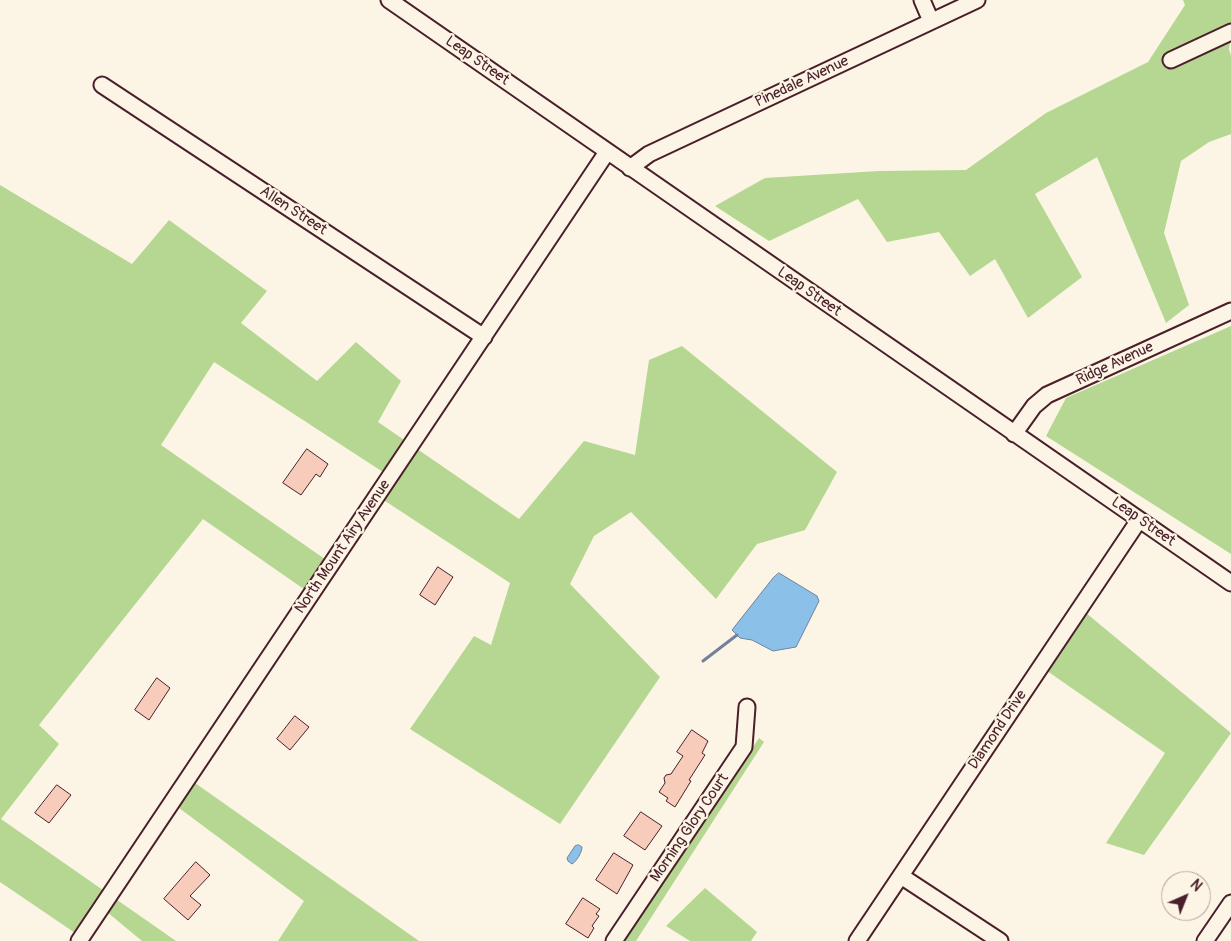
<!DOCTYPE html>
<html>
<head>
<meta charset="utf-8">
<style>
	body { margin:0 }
	#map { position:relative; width:1231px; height:941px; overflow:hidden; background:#fcf5e5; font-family:Pangolin,sans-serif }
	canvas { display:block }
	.north { position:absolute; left:1161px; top:871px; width:50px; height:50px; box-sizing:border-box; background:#fcf5e5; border:1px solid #b59f9b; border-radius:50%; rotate:44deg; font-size:14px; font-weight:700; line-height:20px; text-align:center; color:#4a1f2b }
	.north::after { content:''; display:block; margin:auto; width:18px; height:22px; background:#4a1f2b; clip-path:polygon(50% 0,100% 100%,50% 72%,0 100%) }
</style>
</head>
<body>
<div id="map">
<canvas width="1231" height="941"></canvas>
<div class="north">N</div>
</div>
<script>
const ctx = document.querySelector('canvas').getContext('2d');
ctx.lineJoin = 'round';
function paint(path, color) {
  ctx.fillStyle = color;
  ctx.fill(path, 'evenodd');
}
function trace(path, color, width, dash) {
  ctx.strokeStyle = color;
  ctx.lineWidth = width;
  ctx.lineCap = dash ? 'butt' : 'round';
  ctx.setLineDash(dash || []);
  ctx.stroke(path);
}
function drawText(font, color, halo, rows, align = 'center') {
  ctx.font = font + ' Pangolin,sans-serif';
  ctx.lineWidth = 4.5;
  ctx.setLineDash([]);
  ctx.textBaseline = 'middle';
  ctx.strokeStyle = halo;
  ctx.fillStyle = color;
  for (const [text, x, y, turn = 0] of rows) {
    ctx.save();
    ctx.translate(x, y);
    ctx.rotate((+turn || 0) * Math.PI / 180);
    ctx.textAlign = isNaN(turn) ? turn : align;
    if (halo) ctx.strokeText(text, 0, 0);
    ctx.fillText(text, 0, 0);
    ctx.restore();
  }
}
const green = new Path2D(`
	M 1183,0 L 1231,0 L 1231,37 L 1229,49 L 1231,56 L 1231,134 L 1209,142 L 1181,161 L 1164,233 L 1189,305 L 1166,323 L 1097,157 L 1035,194 L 1082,277 L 1028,318 L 995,259 L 970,276 L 939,232 L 887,242 L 858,199 L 769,241 L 715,206 L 765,178 L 879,171 L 966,170 L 1046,113 L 1148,62 L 1185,5 Z
	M 0,185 L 132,264 L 169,220 L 267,291 L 241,323 L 317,381 L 356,342 L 401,381 L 378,422 L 519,519 L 584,441 L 635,455 L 649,360 L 682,346 L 837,472 L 805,530 L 757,544 L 716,599 L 631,512 L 594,536 L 570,584 L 660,677 L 560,824 L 410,729 L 474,636 L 491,645 L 510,583 L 376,495 L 389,476 L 214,362 L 161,445 L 332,564 L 311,594 L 203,519 L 39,725 L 59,744 L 1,819 L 176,941 L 142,941 L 101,907 L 81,937 L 0,882 Z
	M 1231,326 L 1231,554 L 1046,436 L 1066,398 Z
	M 1080,608 L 1231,733 L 1144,855 L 1106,843 L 1165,753 L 1040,666 Z
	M 759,738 L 764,742 L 636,941 L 624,941 Z
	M 188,778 L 419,941 L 278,941 L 304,901 L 171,802 Z
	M 705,888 L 757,932 L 751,941 L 690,941 L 666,926 Z`);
const water = new Path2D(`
	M 779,573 L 817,596 L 819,601 L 796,647 L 773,651 L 752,640 L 740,638 L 732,630 L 773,578 Z
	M 579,845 L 582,847 C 582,852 577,861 572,864 L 568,861 L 567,858 L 575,846 Z`);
const stream = new Path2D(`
	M 703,661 L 737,635`);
const building = new Path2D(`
	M 307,449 L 328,464 L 320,477 L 316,474 L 301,495 L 283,483 Z
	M 438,567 L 453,577 L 435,605 L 420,595 Z
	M 157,678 L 170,688 L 149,720 L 135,710 Z
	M 295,716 L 309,727 L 290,750 L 277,739 Z
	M 692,730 L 708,741 L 702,753 L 705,755 L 689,780 L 691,781 L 675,807 L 666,801 L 668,798 L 659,792 L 665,783 L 664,778 L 666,775 L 671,774 L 683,756 L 677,752 Z
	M 57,785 L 71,795 L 49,823 L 35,813 Z
	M 641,812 L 662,826 L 645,850 L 624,836 Z
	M 614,853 L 633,865 L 617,894 L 596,880 Z
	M 196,862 L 210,875 L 190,896 L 201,905 L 188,920 L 164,899 Z
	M 583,898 L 600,909 L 596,914 L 599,916 L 592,926 L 594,928 L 588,938 L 566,924 Z`);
const minor = new Path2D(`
	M 389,0 L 1231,583
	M 922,0 L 931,21
	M 1171,60 L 1231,32
	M 102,85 L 484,337
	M 630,168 L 649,154 L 977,0
	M 1014,434 L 1034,406 L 1047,395 L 1231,311
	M 901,876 L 1000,941
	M 79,941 L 607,152
	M 614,941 L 744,747 L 747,707
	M 857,941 L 1139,520
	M 1205,941 L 1231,903`);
const streetNames = [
	["Leap Street",477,61,35],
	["Pinedale Avenue",802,82,-25],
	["Allen Street",293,211,33],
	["Leap Street",809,292,35],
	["Ridge Avenue",1115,364,-25],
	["Leap Street",1143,522,35],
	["North Mount Airy Avenue",343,547,-56],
	["Diamond Drive",998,730,-56],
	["Morning Glory Court",690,828,-56]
];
paint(green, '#b5d791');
paint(water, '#8bc1e9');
trace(water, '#71809d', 1);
trace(stream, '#71809d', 3);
paint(building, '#f8ccba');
trace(building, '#4a1f2b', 1);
trace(minor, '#4a1f2b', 19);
trace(minor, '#fcf5e5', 15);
drawText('15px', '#4a1f2b', '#fcf5e5', streetNames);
</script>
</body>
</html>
